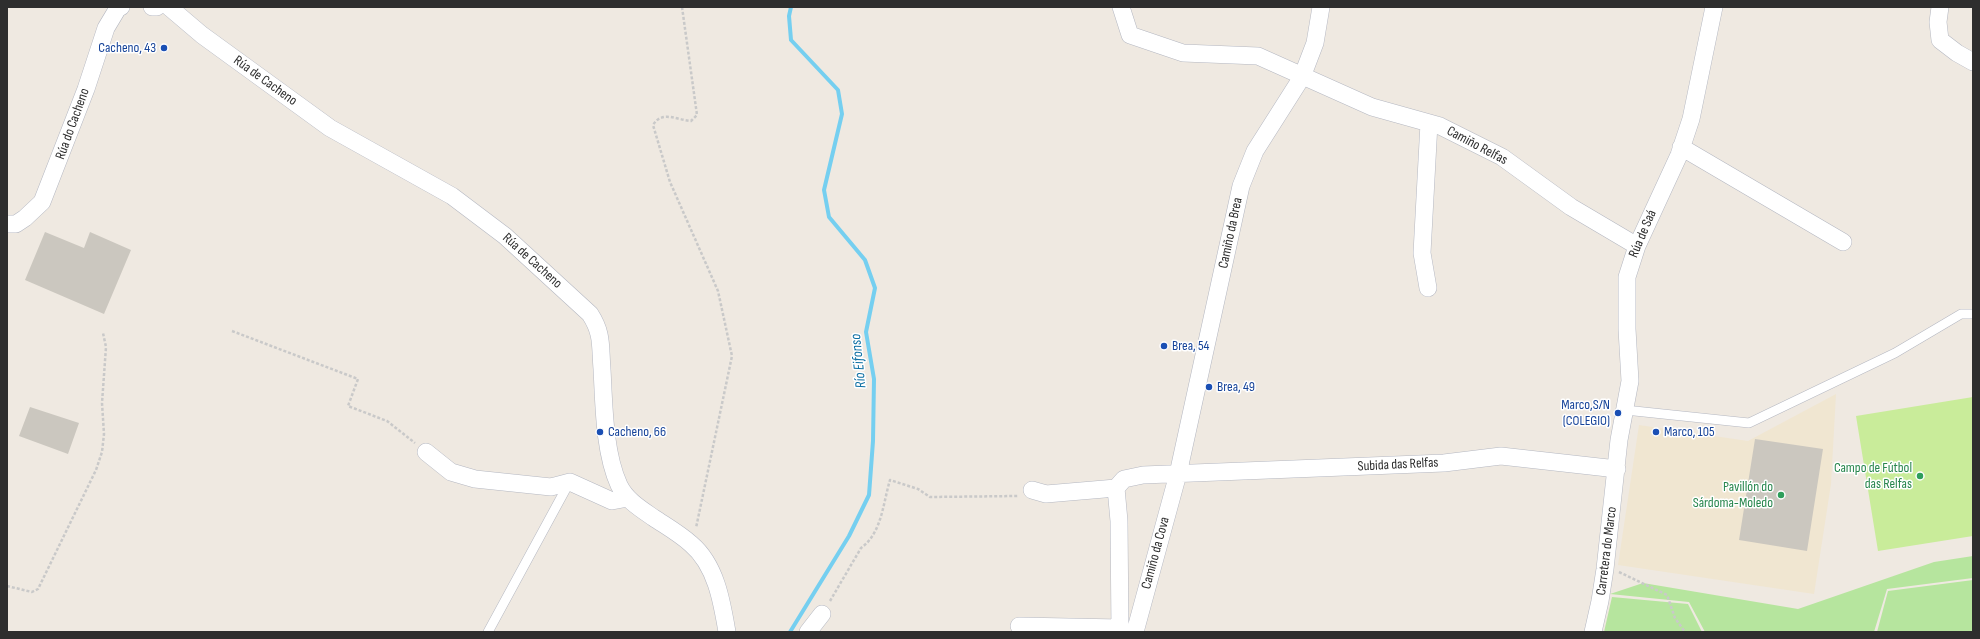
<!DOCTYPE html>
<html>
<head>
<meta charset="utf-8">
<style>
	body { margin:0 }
	#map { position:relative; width:1980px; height:639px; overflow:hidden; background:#efe9e1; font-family:"Sofia Sans Condensed",sans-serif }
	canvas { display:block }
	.frame { position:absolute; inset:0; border:8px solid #2e2e2e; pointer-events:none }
</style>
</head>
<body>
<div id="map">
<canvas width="1980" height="639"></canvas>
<div class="frame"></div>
</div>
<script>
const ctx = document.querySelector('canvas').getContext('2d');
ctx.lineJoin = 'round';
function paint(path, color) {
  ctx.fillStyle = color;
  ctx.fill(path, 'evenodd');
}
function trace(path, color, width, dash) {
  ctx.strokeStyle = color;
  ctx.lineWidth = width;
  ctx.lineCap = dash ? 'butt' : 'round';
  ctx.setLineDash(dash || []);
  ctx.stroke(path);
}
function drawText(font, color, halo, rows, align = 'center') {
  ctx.font = font + ' "Sofia Sans Condensed",sans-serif';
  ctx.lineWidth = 3;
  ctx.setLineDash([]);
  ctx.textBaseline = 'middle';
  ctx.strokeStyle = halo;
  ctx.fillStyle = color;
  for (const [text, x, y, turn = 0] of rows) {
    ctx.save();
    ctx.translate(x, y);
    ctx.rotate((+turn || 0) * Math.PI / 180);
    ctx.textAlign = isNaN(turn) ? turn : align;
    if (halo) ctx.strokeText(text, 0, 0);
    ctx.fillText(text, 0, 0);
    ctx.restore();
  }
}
const education = new Path2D(`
	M 1836,394 L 1831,484 L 1814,594 L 1618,565 L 1639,425 L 1748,441 Z`);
const green = new Path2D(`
	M 1973,556 L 1973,578 L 1887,589 L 1874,632 L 1705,632 L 1689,602 L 1610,594 L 1643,583 L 1798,609 L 1934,562 Z
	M 1973,580 L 1973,632 L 1877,632 L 1888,591 Z
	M 1612,597 L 1688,604 L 1702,632 L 1604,632 Z`);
const pitch = new Path2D(`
	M 1973,397 L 1973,536 L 1878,551 L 1856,416 Z`);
const stream = new Path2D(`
	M 790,632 L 849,536 L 869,495 L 873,441 L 874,379 L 866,332 L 875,288 L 865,260 L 829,217 L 824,190 L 842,114 L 838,90 L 791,40 L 789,16 L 791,7`);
const building = new Path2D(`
	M 45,232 L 84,248 L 90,232 L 131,250 L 104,314 L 25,280 Z
	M 30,407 L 79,423 L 68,454 L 19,436 Z
	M 1755,439 L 1823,449 L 1807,551 L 1739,540 Z`);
const path = new Path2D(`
	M 682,7 L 697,115 L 691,121 C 677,120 662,110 653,125 L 670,182 L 718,291 L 732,356 L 696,528
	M 232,331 L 358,379 L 348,406 L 387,421 L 415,443
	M 1619,572 L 1667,595 L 1675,618 L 1685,632
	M 7,586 L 32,592 L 38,589 L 96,470 L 102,452 L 104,434 L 102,403 L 106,347 L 103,333
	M 830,601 L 861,548 C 882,533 883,503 890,480 L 918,489 L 930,497 L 1018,496`);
const lane = new Path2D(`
	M 1625,410 L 1749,423 L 1895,353 L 1961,314 L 1973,314
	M 488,632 L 569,483`);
const street = new Path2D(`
	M 152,7 L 157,7
	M 169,7 L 202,35 L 330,128 L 452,196 L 505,236 L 590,314 C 603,334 600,346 602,369 C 604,405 604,452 619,485 C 626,500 641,509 654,518 C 666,526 680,534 691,544 C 716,565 722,602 727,632
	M 1121,7 L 1130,35 L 1183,53 L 1258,56 L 1372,107 L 1440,126 L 1502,157 L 1571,207 L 1637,246
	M 1940,7 L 1938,22 L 1940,40 L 1957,53 L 1973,62
	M 1681,147 L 1843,242
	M 7,224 L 16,224 L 25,218 L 42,202 L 86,89 L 106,28 L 118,8 L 121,7
	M 1428,288 L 1422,253 L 1429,123
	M 426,452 L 451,472 L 475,479 L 551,487 L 570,482 L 612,501 L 628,498
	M 1116,488 L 1119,521 L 1120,632
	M 1032,490 L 1046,494 L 1116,488 L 1124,479 L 1143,475 L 1444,463 L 1501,456 L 1617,469
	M 1019,626 L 1120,628
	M 808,632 L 822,614
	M 1135,632 L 1178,474 L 1241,186 L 1255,151 L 1302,77 L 1315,43 L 1321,7
	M 1593,632 L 1600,601 L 1605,569 L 1619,440 L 1630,381 L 1627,329 L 1627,277 L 1637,246 L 1679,155 L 1691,119 L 1714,7`);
const markers = [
	[164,48,4,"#1a4fb4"],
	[1164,346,4,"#1a4fb4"],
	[1209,387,4,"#1a4fb4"],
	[1618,413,4,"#1a4fb4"],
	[600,432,4,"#1a4fb4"],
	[1656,432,4,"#1a4fb4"],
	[1920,476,4,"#2e9e5b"],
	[1781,495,4,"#2e9e5b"]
];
const transitNames = [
	["Cacheno, 43",156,48,"right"],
	["Brea, 54",1172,346],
	["Brea, 49",1217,387],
	["Marco,S/N",1610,405,"right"],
	["(COLEGIO)",1610,421,"right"],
	["Cacheno, 66",608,432],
	["Marco, 105",1664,432]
];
const streetNames = [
	["Rúa de Cacheno",265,81,36],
	["Rúa do Cacheno",73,124,-70],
	["Camiño Relfas",1477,146,28],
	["Camiño da Brea",1231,233,-78],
	["Rúa de Saá",1643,234,-67],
	["Rúa de Cacheno",532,261,42],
	["Subida das Relfas",1398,465,-3],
	["Carretera do Marco",1607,551,-83],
	["Camiño da Cova",1156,553,-75]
];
const leisureNames = [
	["Campo de Fútbol",1912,468],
	["das Relfas",1912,484],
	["Pavillón do",1773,487],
	["Sárdoma-Moledo",1773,503]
];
const waterNames = [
	["Río Eifonso",859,361,-96]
];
paint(education, '#f0e6d1');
paint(green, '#b6e59e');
paint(pitch, '#c9ec9a');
trace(stream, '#75cff0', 4);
paint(building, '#cbc7bf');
trace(lane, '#b4b7c1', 10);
trace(street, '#b4b7c1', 18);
trace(path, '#c9c9c9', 2.5, [3, 2]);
trace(lane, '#fff', 9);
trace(street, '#fff', 17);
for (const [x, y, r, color] of markers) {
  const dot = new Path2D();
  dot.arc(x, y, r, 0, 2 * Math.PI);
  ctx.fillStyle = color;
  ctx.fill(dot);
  trace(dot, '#fff', 1.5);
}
drawText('14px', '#164399', '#fff', transitNames, 'left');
drawText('14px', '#2e2e2e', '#fff', streetNames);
drawText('14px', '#27864d', '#fff', leisureNames, 'right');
drawText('italic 15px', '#0d6fa3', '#fff', waterNames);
</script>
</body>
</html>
